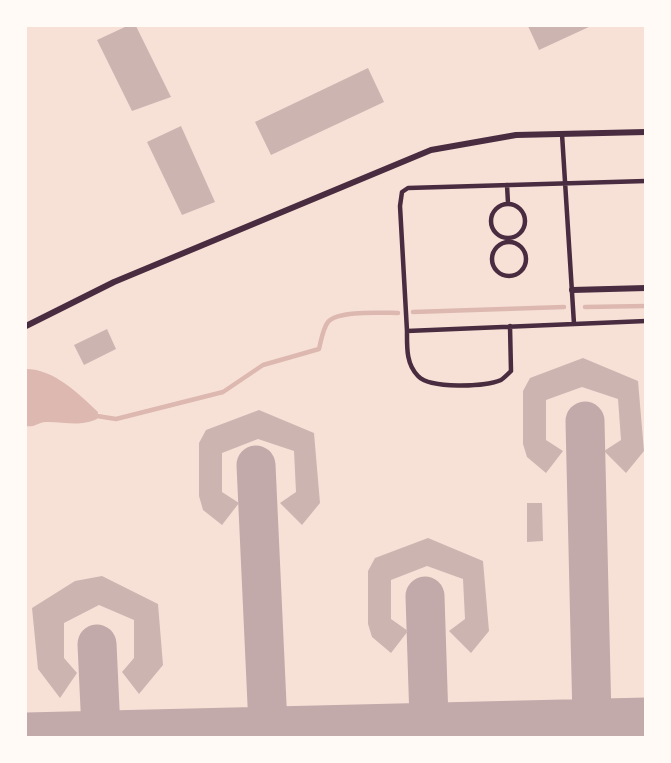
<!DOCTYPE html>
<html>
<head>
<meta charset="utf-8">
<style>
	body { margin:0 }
	#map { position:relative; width:671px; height:763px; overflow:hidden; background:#f7e1d7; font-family:Signika,sans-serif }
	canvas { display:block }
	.frame { position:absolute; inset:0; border:27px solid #fffaf5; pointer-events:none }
</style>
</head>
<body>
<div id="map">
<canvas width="671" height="763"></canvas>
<div class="frame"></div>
</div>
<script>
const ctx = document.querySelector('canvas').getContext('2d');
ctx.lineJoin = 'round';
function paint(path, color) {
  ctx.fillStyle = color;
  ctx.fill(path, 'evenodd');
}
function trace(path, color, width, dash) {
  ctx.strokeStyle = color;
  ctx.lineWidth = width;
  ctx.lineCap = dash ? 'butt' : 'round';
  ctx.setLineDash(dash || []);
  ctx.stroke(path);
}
const water = new Path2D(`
	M 26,369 C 54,369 79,394 98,412 L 97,419 C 79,427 66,422 48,422 C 38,421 36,428 26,426 Z`);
const stream = new Path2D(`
	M 585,307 L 646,306
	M 413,312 L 564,307
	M 97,416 L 116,419 L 223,392 L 263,365 L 319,349 C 321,341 323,328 328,322 C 338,310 382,313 398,313`);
const taxiway = new Path2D(`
	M 585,421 L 592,719
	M 256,465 L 268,726
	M 425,596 L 429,720
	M 97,644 L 101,730
	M 26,732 L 646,717`);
const building = new Path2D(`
	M 127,26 L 136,26 L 171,97 L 132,111 L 97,40 Z
	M 528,26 L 591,26 L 539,50 Z
	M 368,68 L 384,102 L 271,155 L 255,122 Z
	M 181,126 L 215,202 L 182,215 L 147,142 Z
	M 107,329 L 116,349 L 84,365 L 74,345 Z
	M 583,358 L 638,381 L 644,451 L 626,473 L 604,451 L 621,440 L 618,399 L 582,387 L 546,400 L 546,440 L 563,451 L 546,473 L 527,457 L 523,444 L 523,391 L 530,378 Z
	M 259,410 L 314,433 L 320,503 L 302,525 L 280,503 L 296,492 L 294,451 L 258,439 L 222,453 L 222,492 L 239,503 L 222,525 L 203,510 L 199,496 L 199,443 L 206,430 Z
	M 527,503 L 542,503 L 543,541 L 527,542 Z
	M 428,538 L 483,561 L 489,631 L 471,653 L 449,631 L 465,619 L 463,579 L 427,566 L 391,580 L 391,619 L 408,631 L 391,653 L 372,637 L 368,624 L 368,571 L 375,558 Z
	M 102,576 L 158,604 L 163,665 L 139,694 L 122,672 L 134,658 L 134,620 L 99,605 L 64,623 L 64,658 L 77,673 L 60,698 L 38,669 L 32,608 L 75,581 Z`);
const service = new Path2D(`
	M 562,134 L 574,324
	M 646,181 L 408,188 L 402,192 L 400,206 L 407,331 L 646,321
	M 507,185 L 508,203
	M491 221a17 17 0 1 1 34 0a17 17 0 1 1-34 0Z
	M492 259a17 17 0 1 1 34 0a17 17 0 1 1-34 0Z
	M 407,331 C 407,347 406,364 418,376 C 430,389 485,387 501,380 C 504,378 508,374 511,371 L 510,326`);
const minor = new Path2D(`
	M 572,290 L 646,288
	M 26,326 L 114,282 L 431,150 L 516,135 L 646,132`);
paint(water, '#dcb8b0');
trace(stream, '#dcb8b0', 4.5);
trace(taxiway, '#c3aaaa', 39);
paint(building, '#ccb4b1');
trace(service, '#4a2c40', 4.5);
trace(minor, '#4a2c40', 6);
</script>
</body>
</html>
